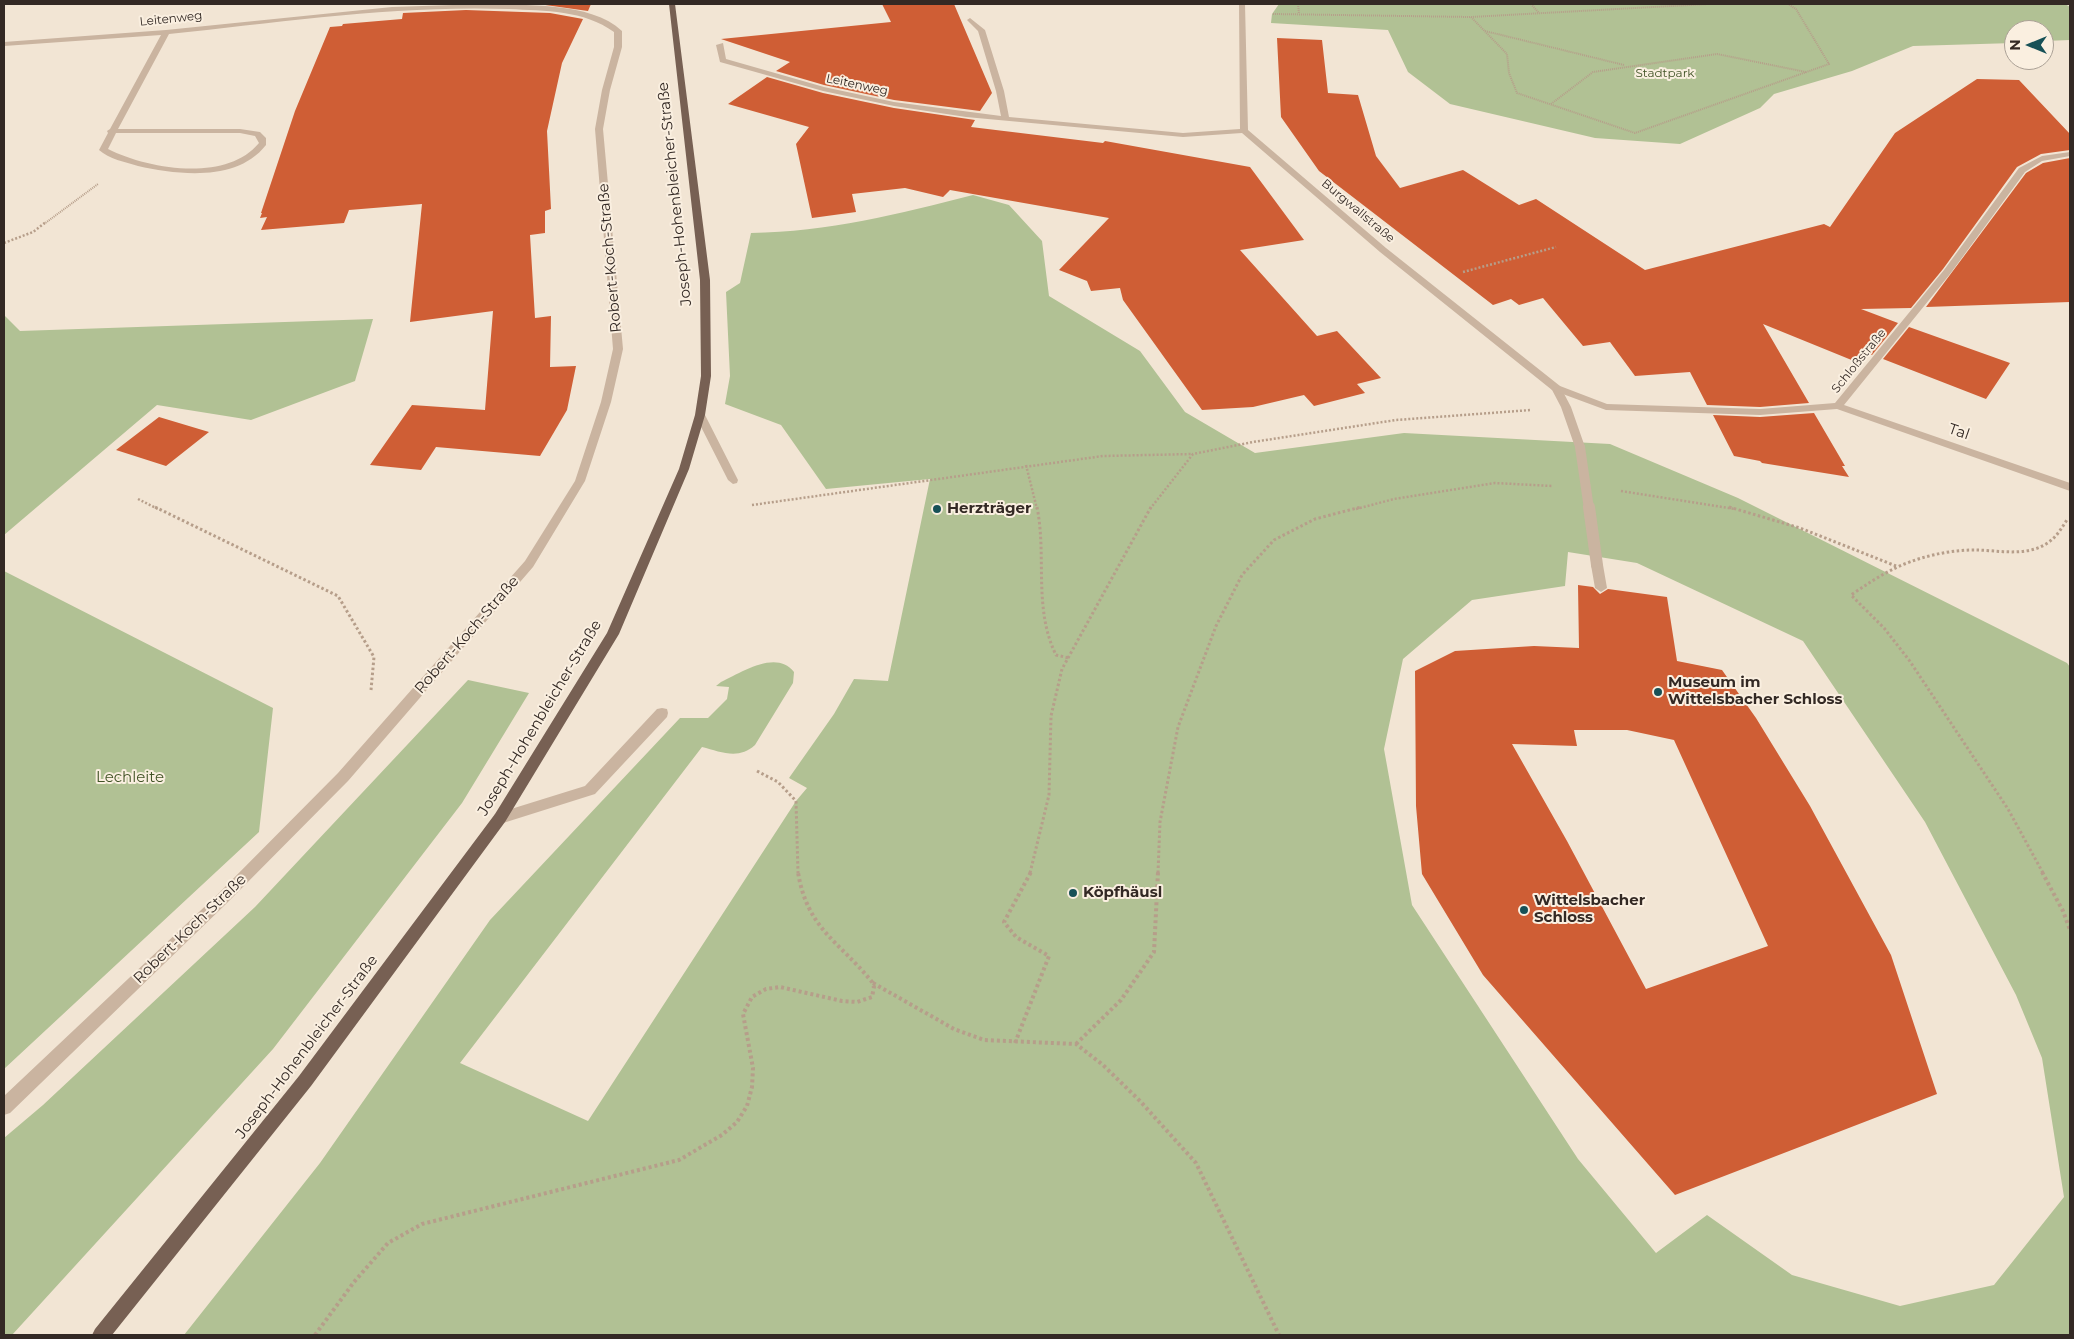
<!DOCTYPE html>
<html>
<head>
<meta charset="utf-8">
<style>
	body { margin:0 }
	#map { position:relative; width:2074px; height:1339px; overflow:hidden; background:#f2e5d4; font-family:Montserrat,sans-serif }
	canvas { display:block }
	.frame { position:absolute; inset:0; border:5px solid #332924; pointer-events:none }
	.north { position:absolute; left:2004px; top:20px; width:50px; height:50px; box-sizing:border-box; background:#faefe0; border:1px solid #aaa095; border-radius:50%; rotate:270deg; font-size:14px; font-weight:700; line-height:20px; text-align:center; color:#332924 }
	.north::after { content:''; display:block; margin:auto; width:18px; height:22px; background:#175157; clip-path:polygon(50% 0,100% 100%,50% 72%,0 100%) }
</style>
</head>
<body>
<div id="map">
<canvas width="2074" height="1339"></canvas>
<div class="frame"></div>
<div class="north">N</div>
</div>
<script>
const ctx = document.querySelector('canvas').getContext('2d');
ctx.lineJoin = 'round';
function paint(path, color) {
  ctx.fillStyle = color;
  ctx.fill(path, 'evenodd');
}
function trace(path, color, width, dash) {
  ctx.strokeStyle = color;
  ctx.lineWidth = width;
  ctx.lineCap = dash ? 'butt' : 'round';
  ctx.setLineDash(dash || []);
  ctx.stroke(path);
}
function drawText(font, color, halo, rows, align = 'center') {
  ctx.font = font + ' Montserrat,sans-serif';
  ctx.lineWidth = 4;
  ctx.setLineDash([]);
  ctx.textBaseline = 'middle';
  ctx.strokeStyle = halo;
  ctx.fillStyle = color;
  for (const [text, x, y, turn = 0] of rows) {
    ctx.save();
    ctx.translate(x, y);
    ctx.rotate((+turn || 0) * Math.PI / 180);
    ctx.textAlign = isNaN(turn) ? turn : align;
    if (halo) ctx.strokeText(text, 0, 0);
    ctx.fillText(text, 0, 0);
    ctx.restore();
  }
}
const green = new Path2D(`
	M 1279,4 L 2065,4 L 2070,7 L 2070,40 L 2044,41 L 2044,30 L 2014,30 L 2014,43 L 1913,46 L 1852,71 L 1774,94 L 1760,108 L 1680,144 L 1595,138 L 1450,104 L 1408,72 L 1388,30 L 1271,23 L 1272,14 Z
	M 973,195 L 1009,205 L 1042,241 L 1049,296 L 1140,351 L 1185,412 L 1255,453 L 1404,433 L 1610,444 L 1738,498 L 2067,663 L 2070,667 L 2070,1335 L 184,1335 L 320,1163 L 490,920 L 680,718 L 708,718 L 727,699 L 729,687 L 716,686 L 721,682 C 741,673 776,649 794,672 L 793,683 L 755,745 C 739,760 721,752 702,747 L 460,1063 L 588,1121 L 796,801 L 807,788 L 789,778 L 834,714 L 854,679 L 888,681 L 930,479 L 826,489 L 781,425 L 725,404 L 730,376 L 726,292 L 740,283 L 751,233 C 828,232 899,214 973,195 ZM 1568,552 L 1637,563 L 1803,641 L 1925,822 L 2016,995 L 2042,1058 L 2064,1197 L 1994,1285 L 1900,1306 L 1792,1275 L 1707,1215 L 1656,1253 L 1578,1159 L 1412,905 L 1384,749 L 1403,659 L 1472,600 L 1565,586 Z
	M 4,315 L 20,331 L 373,319 L 355,381 L 251,420 L 157,405 L 4,535 Z
	M 4,571 L 273,708 L 259,832 L 4,1069 Z
	M 468,680 L 529,693 L 462,803 L 273,1049 L 12,1335 L 4,1335 L 4,1138 L 43,1105 L 255,907 Z`);
const building = new Path2D(`
	M 538,4 L 591,4 L 588,11 Z
	M 882,4 L 954,4 L 992,93 L 980,111 L 894,100 L 824,85 L 776,71 L 790,62 L 721,39 L 891,22 Z
	M 466,10 L 550,13 L 583,19 L 562,63 L 547,131 L 551,209 L 545,211 L 545,233 L 530,235 L 535,318 L 551,316 L 550,367 L 576,366 L 567,410 L 540,456 L 436,447 L 421,470 L 370,465 L 412,405 L 485,410 L 493,311 L 410,322 L 422,204 L 349,210 L 344,223 L 261,230 L 267,217 L 260,218 L 262,213 L 261,213 L 295,111 L 330,27 L 342,26 L 343,24 L 402,19 L 403,13 Z
	M 1277,38 L 1322,40 L 1328,93 L 1358,95 L 1376,156 L 1400,188 L 1463,170 L 1519,205 L 1536,199 L 1645,270 L 1824,224 L 1830,227 L 1895,133 L 1977,79 L 2019,80 L 2070,134 L 2070,150 L 2041,154 L 2017,167 L 1943,269 L 1911,308 L 1861,309 L 1898,323 L 1872,355 L 1862,351 L 1854,361 L 1763,324 L 1809,403 L 1760,407 L 1707,405 L 1690,372 L 1635,376 L 1610,342 L 1583,346 L 1543,298 L 1519,305 L 1511,299 L 1493,305 L 1319,171 L 1281,117 Z
	M 767,77 L 823,93 L 894,108 L 975,120 L 971,127 L 1103,143 L 1105,141 L 1250,167 L 1304,240 L 1240,250 L 1317,336 L 1337,331 L 1381,378 L 1357,384 L 1365,393 L 1314,406 L 1304,395 L 1253,407 L 1202,410 L 1123,300 L 1120,288 L 1091,291 L 1087,281 L 1059,270 L 1109,218 L 950,190 L 943,197 L 905,188 L 852,194 L 856,212 L 812,218 L 796,144 L 809,127 L 728,104 Z
	M 2070,158 L 2070,302 L 1926,307 L 2026,173 L 2043,163 Z
	M 1909,327 L 2010,363 L 1986,399 L 1883,359 Z
	M 1814,413 L 1845,466 L 1842,466 L 1849,477 L 1762,463 L 1760,461 L 1734,456 L 1713,415 L 1760,417 Z
	M 159,417 L 209,432 L 166,466 L 116,450 Z
	M 1578,585 L 1593,587 L 1600,594 L 1608,589 L 1667,597 L 1677,661 L 1722,670 L 1756,718 L 1810,806 L 1891,955 L 1937,1094 L 1675,1195 L 1483,975 L 1422,874 L 1416,806 L 1415,671 L 1455,651 L 1534,646 L 1579,648 ZM 1574,730 L 1627,730 L 1674,740 L 1768,946 L 1646,989 L 1567,841 L 1512,744 L 1577,746 Z`);
const pathFar3 = new Path2D(`
	M 1298,4 L 1299,14
	M 1531,4 L 1539,13
	M 1273,14 L 1471,17 L 1708,4
	M 1471,17 L 1507,54 L 1509,73 L 1517,93 L 1635,133 L 1829,64 L 1796,9 L 1788,4
	M 1485,31 L 1624,65
	M 1551,104 L 1593,72 L 1717,54 L 1806,72
	M 44,224 L 98,184`);
const pathFar2 = new Path2D(`
	M 4,243 L 33,232 L 46,222
	M 1463,272 L 1556,247
	M 1026,465 L 1037,509
	M 1621,491 L 1735,509
	M 138,499 L 158,509
	M 752,505 L 1103,456 L 1193,454
	M 1150,509 L 1193,454 L 1253,442 L 1396,420 L 1531,410
	M 1356,509 L 1394,499 L 1495,483 L 1552,486`);
const pathFar1 = new Path2D(`
	M 155,507 L 338,596 L 374,657 L 371,690
	M 1037,507 C 1047,557 1033,608 1056,655 L 1069,658
	M 1729,507 L 1800,528 L 1896,566
	M 757,771 L 778,782 L 796,801 L 798,873
	M 1030,873 L 1049,795 L 1051,716 L 1062,669 L 1151,507
	M 1158,873 L 1160,822 L 1178,727 L 1216,626 L 1242,575 L 1274,540 L 1315,519 L 1361,507
	M 2043,873 L 2008,809 L 1909,660 L 1884,628 L 1851,595 C 1879,576 1899,563 1933,555 C 1946,552 1960,550 1974,550 C 1997,550 2025,557 2046,544 C 2056,538 2062,528 2068,518`);
const path = new Path2D(`
	M 2042,872 L 2063,911 L 2070,930
	M 873,983 L 954,1029 L 984,1040 L 1076,1044 L 1103,1065 L 1140,1101 L 1196,1163 L 1279,1335
	M 1015,1043 L 1049,956 L 1016,937 L 1004,922 L 1031,872
	M 1076,1044 L 1121,1000 L 1154,952 L 1158,872
	M 315,1335 L 354,1282 L 388,1243 L 422,1224 L 679,1160 L 722,1135 L 737,1122 L 747,1106 L 752,1087 L 753,1068 L 743,1014 L 752,997 L 766,989 L 780,987 L 842,1001 L 857,1002 L 872,997 L 874,987 L 872,982 C 839,941 807,929 798,872`);
const lane = new Path2D(`
	M 1556,385 L 1560,386 L 1571,407 L 1585,447 L 1584,449 L 1576,449 L 1575,447 L 1561,407 L 1551,388 Z
	M 700,412 L 705,415 L 738,480 L 737,483 L 733,484 L 728,480 L 695,415 Z
	M 1597,561 L 1603,565 L 1607,588 L 1601,592 L 1595,588 L 1591,565 Z
	M 662,708 L 667,709 L 668,713 L 667,717 L 595,794 L 500,824 L 495,822 L 493,818 L 495,814 L 585,786 L 657,709 Z`);
const street = new Path2D(`
	M 483,4 C 522,6 591,1 622,31 L 622,47 L 610,90 L 603,129 L 623,349 L 611,402 L 585,481 L 533,567 L 348,781 L 227,903 L 10,1113 L 4,1115 L 4,1096 L 217,895 L 338,773 L 525,561 L 575,481 L 601,402 L 613,349 L 595,129 L 602,90 L 614,47 L 614,32 C 584,10 545,11 509,9 C 395,5 282,22 169,34 L 118,129 L 240,129 L 260,132 L 266,138 L 266,145 C 237,182 179,175 138,166 C 125,162 109,159 99,150 L 108,133 L 107,131 L 110,129 L 161,35 L 4,46 L 4,42 L 166,30 L 392,7 ZM 116,133 L 240,133 L 255,136 L 259,143 C 226,183 148,169 108,149 Z
	M 1239,4 L 1245,4 L 1248,130 L 1386,248 L 1560,386 L 1607,404 L 1760,409 L 1835,403 L 1944,270 L 2019,168 L 2042,156 L 2070,152 L 2070,156 L 2042,161 L 2025,172 L 1950,274 L 1844,405 L 2070,483 L 2070,491 L 1837,409 L 1760,415 L 1606,410 L 1552,390 L 1380,252 L 1242,133 L 1183,137 L 966,117 L 894,106 L 823,91 L 720,62 L 716,45 L 723,43 L 726,59 L 824,87 L 894,102 L 1001,116 L 996,91 L 978,31 L 967,20 L 970,18 L 985,30 L 1004,91 L 1009,117 L 1183,133 L 1240,129 Z`);
const primary = new Path2D(`
	M 669,4 L 675,4 L 710,280 L 711,376 L 705,415 L 689,469 L 619,634 L 505,822 L 311,1086 L 112,1335 L 92,1335 L 95,1329 L 299,1076 L 495,814 L 607,633 L 679,469 L 695,415 L 701,376 L 700,280 Z`);
const laneBridgeFar1 = new Path2D(`
	M 1580,447 L 1589,509`);
const laneBridge = new Path2D(`
	M 1589,507 L 1597,565`);
const markers = [
	[937,509,5,"#175157"],
	[1658,692,5,"#175157"],
	[1073,893,5,"#175157"],
	[1524,910,5,"#175157"]
];
const farStreetnames = [
	["Leitenweg",171,19,-6],
	["Leitenweg",857,85,12],
	["Burgwallstraße",1358,211,40],
	["Schloßstraße",1859,361,-51]
];
const farParknames = [
	["Stadtpark",1665,73]
];
const streetNames = [
	["Joseph-Hohenbleicher-Straße",675,194,-96],
	["Robert-Koch-Straße",610,258,-95],
	["Tal",1959,432,19],
	["Robert-Koch-Straße",467,635,-49],
	["Joseph-Hohenbleicher-Straße",540,718,-59],
	["Robert-Koch-Straße",190,929,-44],
	["Joseph-Hohenbleicher-Straße",307,1047,-53]
];
const poiNames = [
	["Herzträger",947,509],
	["Museum im",1668,683],
	["Wittelsbacher Schloss",1668,700],
	["Köpfhäusl",1083,893],
	["Wittelsbacher",1534,901],
	["Schloss",1534,918]
];
const parkNames = [
	["Lechleite",130,778]
];
paint(green, '#b1c194');
paint(building, '#cf5e35');
trace(pathFar3, '#b69e8a', 2, [1, 1]);
trace(pathFar2, '#b69e8a', 2.5, [2, 2]);
trace(pathFar1, '#b69e8a', 3, [2.5, 2.5]);
trace(path, '#b69e8a', 4, [3, 3]);
paint(lane, '#cab4a0');
paint(street, '#cab4a0');
paint(primary, '#776053');
trace(laneBridgeFar1, '#cab4a0', 10);
trace(laneBridge, '#cab4a0', 12);
for (const [x, y, r, color] of markers) {
  const dot = new Path2D();
  dot.arc(x, y, r, 0, 2 * Math.PI);
  ctx.fillStyle = color;
  ctx.fill(dot);
  trace(dot, '#faefe0', 2);
}
drawText('12px', '#332924', '#faefe0', farStreetnames);
drawText('12px', '#415326', '#faefe0', farParknames);
drawText('15px', '#332924', '#faefe0', streetNames);
drawText('bold 15px', '#332924', '#faefe0', poiNames, 'left');
drawText('15px', '#415326', '#faefe0', parkNames);
</script>
</body>
</html>
